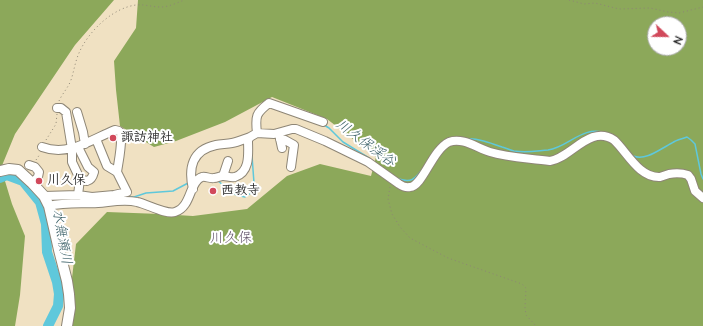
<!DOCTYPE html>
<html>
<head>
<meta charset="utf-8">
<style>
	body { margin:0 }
	#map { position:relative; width:703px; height:326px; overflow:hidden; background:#f0e1c2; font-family:"Architects Daughter",sans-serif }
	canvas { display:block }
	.north { position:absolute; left:647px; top:16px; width:40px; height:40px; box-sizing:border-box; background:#fff; border:1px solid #aaa; border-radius:50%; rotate:112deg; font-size:11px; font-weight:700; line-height:16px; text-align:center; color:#2b2b2b }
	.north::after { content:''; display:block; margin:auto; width:14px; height:18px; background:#d1495b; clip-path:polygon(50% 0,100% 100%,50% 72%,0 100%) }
</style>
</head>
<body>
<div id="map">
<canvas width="703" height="326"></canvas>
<div class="north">N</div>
</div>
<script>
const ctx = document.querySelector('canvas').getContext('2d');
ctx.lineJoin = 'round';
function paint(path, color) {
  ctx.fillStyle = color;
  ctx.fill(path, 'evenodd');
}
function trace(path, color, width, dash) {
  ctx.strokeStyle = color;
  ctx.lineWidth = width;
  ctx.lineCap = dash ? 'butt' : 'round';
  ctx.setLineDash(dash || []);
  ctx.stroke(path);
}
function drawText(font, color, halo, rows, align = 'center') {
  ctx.font = font + ' "Architects Daughter","Klee One",sans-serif';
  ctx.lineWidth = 4;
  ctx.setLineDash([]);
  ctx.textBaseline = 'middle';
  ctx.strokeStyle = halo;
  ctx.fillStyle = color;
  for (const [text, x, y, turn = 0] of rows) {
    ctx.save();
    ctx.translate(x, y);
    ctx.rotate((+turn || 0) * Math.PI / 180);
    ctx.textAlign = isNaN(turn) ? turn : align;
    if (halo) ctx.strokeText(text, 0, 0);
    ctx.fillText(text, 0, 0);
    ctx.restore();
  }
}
const forest = new Path2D(`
	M 0,0 L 114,0 L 75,45 L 15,134 L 1,168 L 12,204 L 25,236 L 20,295 L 15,326 L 0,326 Z
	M 138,0 L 703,0 L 703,326 L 68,326 L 72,278 L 76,244 L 107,212 L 160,214 L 193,216 L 247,209 L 287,176 L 320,164 L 371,176 L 376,157 L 327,119 L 272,97 L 225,122 L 176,141 L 154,147 L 120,126 L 116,90 L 114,61 L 136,28 ZM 655,24 L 679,24 L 679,48 L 655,48 Z`);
const stream = new Path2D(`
	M 324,125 L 329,128 L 343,142 L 369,158
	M 466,139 C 478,138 491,143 502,147 C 506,148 510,150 514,151 C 526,153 536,151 548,150 C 569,147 582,125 606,133
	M 633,156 C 646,161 660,149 672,143 C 676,140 682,139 687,137 L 691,140 L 695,144 L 701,174 L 703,179
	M 396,178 C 412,184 415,179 424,167
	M 218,181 L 236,195 L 245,197 L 251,193 L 254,183 L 252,156
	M 128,197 L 134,197 L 146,193 L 173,191 L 190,182
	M 51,200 L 61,200`);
const river = new Path2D(`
	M 0,178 L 7,175 L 23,181 L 40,202 L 46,224 L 47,252 L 57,282 L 59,294 L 58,306 L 48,326`);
const path = new Path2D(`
	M 569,0 L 584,4 L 595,3 L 619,9 L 650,8 L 668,12 L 679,13 L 703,7
	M 59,101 C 62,94 68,88 71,80 C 74,71 75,62 79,53 C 88,32 112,8 136,5 C 144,4 152,7 161,7 C 168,7 177,3 184,0
	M 46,140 L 56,124 L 57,114
	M 36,160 L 40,154
	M 390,187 L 388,199 L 392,214 L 400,227 L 410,238 L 448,258 L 522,284 L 526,288 L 525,308 L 526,315 L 536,326`);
const minor = new Path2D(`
	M 57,108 L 61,108 L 66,112 L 67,118 L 72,149 L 72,162 L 80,179 L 78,195
	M 77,112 L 83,132 L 85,144
	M 257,133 C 255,116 256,113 269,103 L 323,122
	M 279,134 L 282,148
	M 280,139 L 285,140 L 294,145 L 291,167
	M 42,147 C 69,157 92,139 115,130 L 119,131 L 121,133 C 122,146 119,159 117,172
	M 78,147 L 88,167 L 94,172 C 93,176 91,180 87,181 L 80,179
	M 29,165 L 35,167 L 39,172 L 38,177 L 32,183
	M 223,176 L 228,161
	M 193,189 C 188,168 192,150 216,145 C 221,144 227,144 232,143 C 238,142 244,139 250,137
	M 44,196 L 78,195 L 92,197 L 114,195 L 127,192 L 117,172 L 107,166 L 96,139
	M 49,206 C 65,202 81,204 98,203 C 111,202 124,199 137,202 C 147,204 166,215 175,212 C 192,207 189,181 202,177 C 206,176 210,179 214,178 C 217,178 220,176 223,176 C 227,176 231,178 235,177 C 251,172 248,152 248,140 L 250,137 L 257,133 L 274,134 L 292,129 L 296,129 L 325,141 L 368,162 L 399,184 C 402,186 406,188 410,187 C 423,186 432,150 449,142 C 463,137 477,148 490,152 C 509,158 530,158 550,161 C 571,158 590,124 614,140 C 627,152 639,178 660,177 C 663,176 666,175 669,174 C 675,173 682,173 688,175 L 691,179 L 695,191 L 703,198`);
const major = new Path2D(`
	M 0,171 L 9,169 L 18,170 L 32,183 L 44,196 L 49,206 L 59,250 L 67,281 L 69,294 L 70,308 L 67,326`);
const markers = [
	[113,138,4,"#d1495b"],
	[39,181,4,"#d1495b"],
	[213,191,4,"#d1495b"]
];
const poiNames = [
	["諏訪神社",121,138],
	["川久保",47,181],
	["西教寺",221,191]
];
const waterNames = [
	["川久保渓谷",365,144,36],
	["水無瀬川",61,237,80]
];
const neighbourhoodNames = [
	["川久保",231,239]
];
paint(forest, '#8ca85a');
trace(stream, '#5fc8db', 1.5);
trace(river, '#5fc8db', 10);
trace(minor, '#8e8676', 10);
trace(major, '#8e8676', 12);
trace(path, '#8e8676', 1, [1, 3]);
trace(minor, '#fff', 8);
trace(major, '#fff', 10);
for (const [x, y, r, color] of markers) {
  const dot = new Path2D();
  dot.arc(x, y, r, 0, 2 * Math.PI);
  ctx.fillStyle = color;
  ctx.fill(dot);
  trace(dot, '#fff', 1.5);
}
drawText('bold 13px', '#2b2b2b', '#fff', poiNames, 'left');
drawText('italic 14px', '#3d6269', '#fff', waterNames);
drawText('14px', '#615269', '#fff', neighbourhoodNames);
</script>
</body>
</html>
